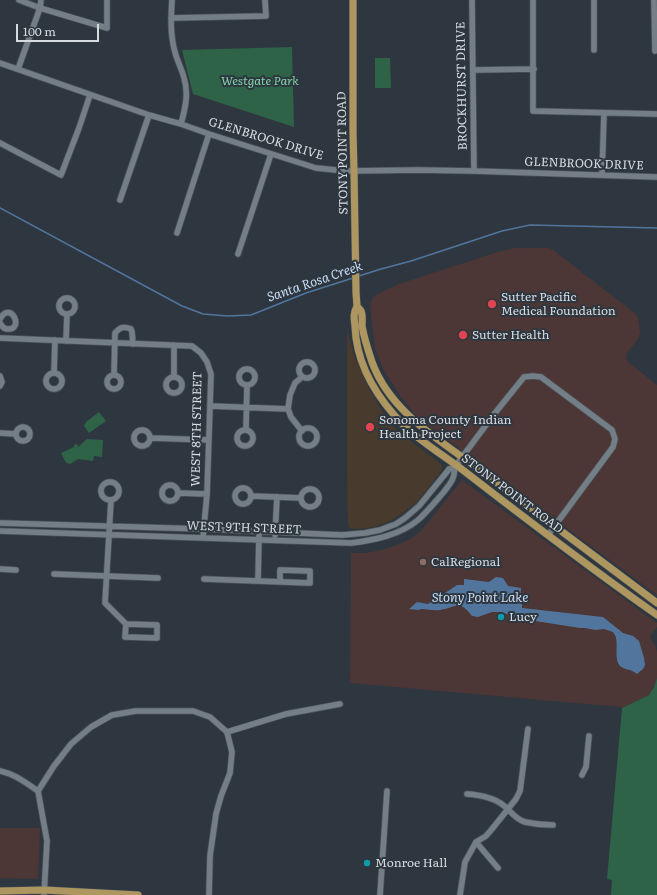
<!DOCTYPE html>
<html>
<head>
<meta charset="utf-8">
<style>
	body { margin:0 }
	#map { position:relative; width:657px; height:895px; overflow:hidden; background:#2e373f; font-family:Literata,serif }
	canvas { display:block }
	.scale { position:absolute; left:16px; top:24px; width:83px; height:18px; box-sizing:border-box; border:2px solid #d5dbe0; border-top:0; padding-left:5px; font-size:12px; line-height:14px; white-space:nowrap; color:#d5dbe0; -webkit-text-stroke:3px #2e373f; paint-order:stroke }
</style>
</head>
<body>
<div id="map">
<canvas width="657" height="895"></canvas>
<div class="scale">100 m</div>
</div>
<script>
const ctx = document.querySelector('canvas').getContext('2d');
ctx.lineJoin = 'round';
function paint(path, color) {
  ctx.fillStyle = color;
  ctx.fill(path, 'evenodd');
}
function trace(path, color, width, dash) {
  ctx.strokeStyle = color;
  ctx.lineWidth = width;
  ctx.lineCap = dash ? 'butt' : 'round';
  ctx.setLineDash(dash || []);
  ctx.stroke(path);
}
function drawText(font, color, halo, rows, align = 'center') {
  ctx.font = font + ' Literata,serif';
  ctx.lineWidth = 4;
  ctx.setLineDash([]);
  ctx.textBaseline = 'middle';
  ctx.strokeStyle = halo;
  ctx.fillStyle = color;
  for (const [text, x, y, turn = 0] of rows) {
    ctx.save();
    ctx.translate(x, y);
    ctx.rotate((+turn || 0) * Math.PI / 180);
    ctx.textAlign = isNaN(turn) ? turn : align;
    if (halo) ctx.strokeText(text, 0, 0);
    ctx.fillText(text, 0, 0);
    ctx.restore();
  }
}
const commercial = new Path2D(`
	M 515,248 L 549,248 L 553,250 L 636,314 L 638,319 L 640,332 L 638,339 L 627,353 L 626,359 L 628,362 L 657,385 L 657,595 L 418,418 L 401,397 L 384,371 L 375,348 L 370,307 L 372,299 L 376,295 L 399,284 L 498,252 Z
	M 462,480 L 657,623 L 657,627 L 651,635 L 650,637 L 655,645 L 657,652 L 657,678 L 654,687 L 649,695 L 622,708 L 621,707 L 350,683 L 351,553 L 366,553 L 381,550 L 395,546 L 412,538 L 420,532 Z
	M 0,828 L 40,828 L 38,879 L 0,878 Z`);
const medical = new Path2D(`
	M 347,330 L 355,358 L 369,389 L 388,421 L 400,433 L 441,464 L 442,467 L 442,470 L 417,502 L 401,514 L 390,521 L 377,526 L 368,528 L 353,529 L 350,528 L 348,525 L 347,470 Z`);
const green = new Path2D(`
	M 292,47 L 294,127 L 193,94 L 182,50 Z
	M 375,58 L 390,58 L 391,88 L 375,88 Z
	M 99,412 L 106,421 L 89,433 L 84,426 L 86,422 Z
	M 87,439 L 103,440 L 102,457 L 94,456 L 93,461 L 78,459 L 70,464 L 67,463 L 65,461 L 61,453 L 74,447 L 74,445 L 77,444 L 78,447 Z
	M 657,678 L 657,895 L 611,895 L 612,880 L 607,879 L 622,708 L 649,695 L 654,687 Z`);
const water = new Path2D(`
	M 496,577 L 503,578 L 508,586 L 521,588 L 520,602 L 522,602 L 522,608 L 603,617 L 623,633 L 633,636 L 639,641 L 644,658 L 645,665 L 643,669 L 637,674 C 632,669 624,670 620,666 C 614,660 618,646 616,638 C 616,636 614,634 613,632 L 604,629 L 595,630 L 585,628 L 580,628 L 516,618 L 502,612 L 492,612 L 478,617 L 472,616 C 459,599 457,607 440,610 C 434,611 428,609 421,609 L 419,610 L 409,609 L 417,602 L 428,604 L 436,599 L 457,585 L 464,585 L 464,579 L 489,582 Z`);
const stream = new Path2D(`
	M 0,208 L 182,306 L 203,314 L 227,316 L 251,315 L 306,293 L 353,278
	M 359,276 L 381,269 L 411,261 L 502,231 L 530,225 L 657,228`);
const minor = new Path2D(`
	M 19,0 L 40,8 L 107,28 L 107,0
	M 172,0 C 171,17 170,35 175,52 C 177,61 182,69 184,78 C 189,94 185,109 181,124
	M 472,0 L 474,171
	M 533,0 L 533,111 L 657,114
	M 594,0 L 594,50
	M 654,0 L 655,51
	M 171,18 L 266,16 L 265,0
	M 0,63 L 149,115 L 181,124 L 209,134 L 316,168 L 346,171 L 418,170 L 474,171 L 657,177
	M 18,69 L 40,8 L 41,0
	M 474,70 L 534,69
	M 0,143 L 61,175 L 79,128 L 90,95
	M 602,175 L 604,113
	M 120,200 L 149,115
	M 177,233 L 209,134
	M 238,254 L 271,154
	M59 306a8 8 0 1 1 16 0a8 8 0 1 1-16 0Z
	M 0,319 C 11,299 25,331 7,329 C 3,329 2,326 0,323
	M 0,338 L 192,346 L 201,353 L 207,362 L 211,374 L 210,406 L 207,494 L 203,537
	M 66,341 L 67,314
	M299 370a8 8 0 1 1 16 0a8 8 0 1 1-16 0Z
	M239 377a8 8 0 1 1 16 0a8 8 0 1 1-16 0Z
	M46 381a8 8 0 1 1 16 0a8 8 0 1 1-16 0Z
	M 54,373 L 55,340
	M107 382a7 7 0 1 1 14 0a7 7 0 1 1-14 0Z
	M 114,375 L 115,333 C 120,327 124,326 131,329 L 132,332 L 133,344
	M 0,376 L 2,382 L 0,386
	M 174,376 L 174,345
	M166 385a8 8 0 1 1 16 0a8 8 0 1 1-16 0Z
	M 302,377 L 295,383 L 290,395 L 288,409 L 291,417 L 302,431
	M 210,406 L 288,409
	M16 434a7 7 0 1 1 14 0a7 7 0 1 1-14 0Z
	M299 437a9 9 0 1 1 18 0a9 9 0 1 1-18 0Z
	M 246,429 L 247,386
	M237 438a8 8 0 1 1 16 0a8 8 0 1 1-16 0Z
	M134 438a8 8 0 1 1 16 0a8 8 0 1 1-16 0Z
	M 0,433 L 16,434
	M 150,438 L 209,440
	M101 491a9 9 0 1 1 18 0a9 9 0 1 1-18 0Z
	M162 493a8 8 0 1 1 16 0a8 8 0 1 1-16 0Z
	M235 496a8 8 0 1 1 16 0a8 8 0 1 1-16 0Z
	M301 498a9 9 0 1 1 18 0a9 9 0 1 1-18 0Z
	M 179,493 L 207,494
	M 252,496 L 301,498
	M 111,500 L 105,603 L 126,624 L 157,625 L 157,638 L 125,637 L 126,624
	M 0,523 L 204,529 L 342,535 L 365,533 L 380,530 L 396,524 L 405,518 L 419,506 L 446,473 L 449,469 L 454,468 L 495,413 L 524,377 L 533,376 L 541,377 L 612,430 L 615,439 L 613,447 L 548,535
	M 0,531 L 351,543 C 375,540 400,535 418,520 C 427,512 435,502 443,493 C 449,485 456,478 454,468
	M 275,535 L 277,497
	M 0,569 L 16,570
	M 54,574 L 158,578
	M 204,579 L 310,583 L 310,571 L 280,570 L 280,582
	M 258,581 L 259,536
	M 0,771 C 15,774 26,783 38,791 L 47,841 L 44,895
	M 582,775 L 586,767 L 589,736
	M 38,791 L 54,766 L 71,744 L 91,727 L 112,715 L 136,711 L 193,711 L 210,717 L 227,732 L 286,714 L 340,704
	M 467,794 C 480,795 493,797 503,805 C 511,811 515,819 525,822 C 534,824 544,825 553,825
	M 476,842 L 498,868
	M 209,895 L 210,856 L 216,814 L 221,796 L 230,773 L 232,752 L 227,732
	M 380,895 L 387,791
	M 460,895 L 465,862 L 476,842 L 486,836 L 492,829 L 516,799 L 520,791 L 528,729`);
const major = new Path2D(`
	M 353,0 L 353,133 L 354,171 L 356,292 L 357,306
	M 657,603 L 472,464 C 433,436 389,409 372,362 C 368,350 364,338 362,326 C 362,322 363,315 361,311 C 360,309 358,308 357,306 C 353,314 354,318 355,326 C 356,360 373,391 395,416 C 415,439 444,455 468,474 C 530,522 593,570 657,615
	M 0,891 L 44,890 L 138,895`);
const markers = [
	[492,304,5,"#e0444e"],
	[463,335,5,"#e0444e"],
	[370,427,5,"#e0444e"],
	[423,562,4,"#8d6e63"],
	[501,617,4,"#0f9aa8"],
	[367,863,4,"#0f9aa8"]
];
const parkNames = [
	["Westgate Park",260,81]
];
const streetNames = [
	["BROCKHURST DRIVE",462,86,-91],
	["GLENBROOK DRIVE",266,139,17],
	["STONY POINT ROAD",343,153,-91],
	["GLENBROOK DRIVE",584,164,2],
	["WEST 8TH STREET",197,429,-89],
	["STONY POINT ROAD",512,494,37],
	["WEST 9TH STREET",244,528,2]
];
const poiNames = [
	["Sutter Pacific",501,297],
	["Medical Foundation",501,311],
	["Sutter Health",472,335],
	["Sonoma County Indian",379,420],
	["Health Project",379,434],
	["CalRegional",431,562],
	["Lucy",509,617],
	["Monroe Hall",375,863]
];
const waterNames = [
	["Santa Rosa Creek",315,282,-19],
	["Stony Point Lake",480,598]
];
paint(commercial, '#4c3736');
paint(medical, '#483a2c');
paint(green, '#2e6348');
paint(water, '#52759d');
trace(stream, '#52759d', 1.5);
trace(minor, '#4b5359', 7);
trace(major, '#4b5359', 8);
trace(minor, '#737e87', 5.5);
trace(major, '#ad965f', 7);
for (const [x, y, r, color] of markers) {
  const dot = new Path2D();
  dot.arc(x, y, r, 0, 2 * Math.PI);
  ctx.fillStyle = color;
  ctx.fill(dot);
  trace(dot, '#2e373f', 1.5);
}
drawText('italic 12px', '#82d5a8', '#2e373f', parkNames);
drawText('12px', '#d5dbe0', '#2e373f', streetNames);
drawText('12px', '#d5dbe0', '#2e373f', poiNames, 'left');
drawText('italic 13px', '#c6dbf4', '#2e373f', waterNames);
</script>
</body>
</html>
